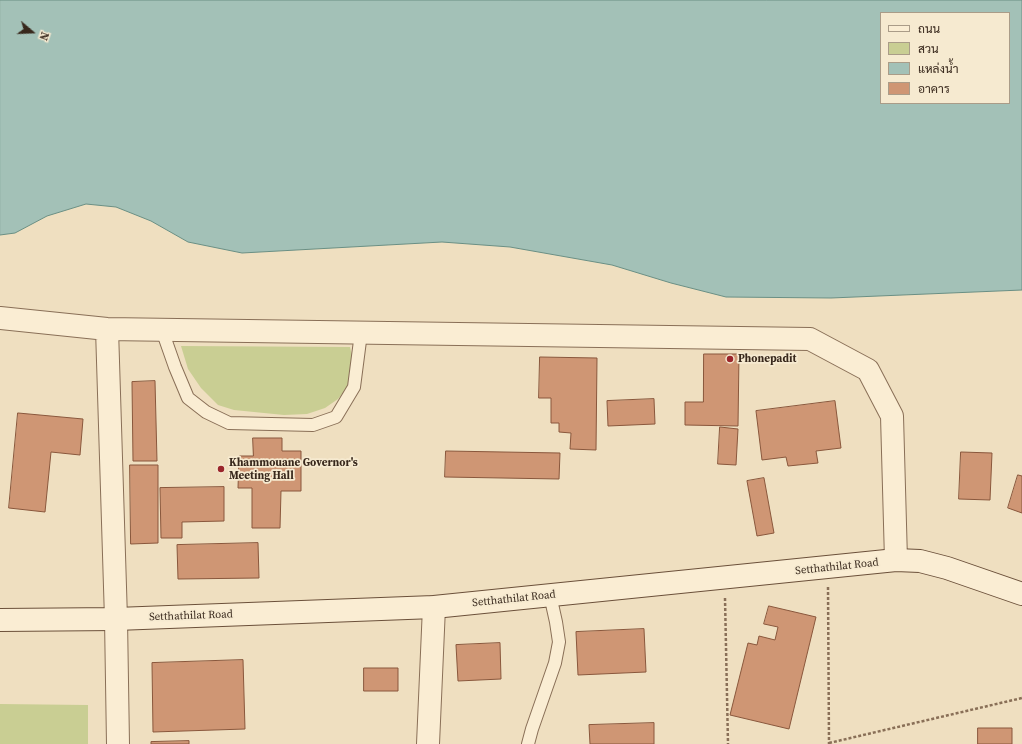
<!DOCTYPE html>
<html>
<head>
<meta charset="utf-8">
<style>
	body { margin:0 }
	#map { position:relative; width:1022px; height:744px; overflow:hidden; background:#efdfc0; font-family:"Source Serif 4",Sarabun,serif }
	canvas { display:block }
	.legend { position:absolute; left:880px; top:12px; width:130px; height:92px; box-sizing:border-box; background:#f6ead0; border:1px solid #aa9c88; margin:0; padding:5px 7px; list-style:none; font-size:12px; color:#38281c }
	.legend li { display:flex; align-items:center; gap:8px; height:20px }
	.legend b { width:20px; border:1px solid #aa9c88 }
	.north { position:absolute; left:12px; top:12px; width:40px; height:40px; -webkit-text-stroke:3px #f6ead0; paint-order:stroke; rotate:109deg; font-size:11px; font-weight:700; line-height:16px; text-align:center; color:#38281c }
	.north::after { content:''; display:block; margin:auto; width:14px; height:18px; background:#38281c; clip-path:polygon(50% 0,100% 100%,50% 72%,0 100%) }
</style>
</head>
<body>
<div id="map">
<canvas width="1022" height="744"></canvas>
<ul class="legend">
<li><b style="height:5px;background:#faedd3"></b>ถนน</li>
<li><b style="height:11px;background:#c9ce93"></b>สวน</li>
<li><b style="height:11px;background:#a3c1b7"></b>แหล่งน้ำ</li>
<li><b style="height:11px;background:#cf9674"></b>อาคาร</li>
</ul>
<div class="north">N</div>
</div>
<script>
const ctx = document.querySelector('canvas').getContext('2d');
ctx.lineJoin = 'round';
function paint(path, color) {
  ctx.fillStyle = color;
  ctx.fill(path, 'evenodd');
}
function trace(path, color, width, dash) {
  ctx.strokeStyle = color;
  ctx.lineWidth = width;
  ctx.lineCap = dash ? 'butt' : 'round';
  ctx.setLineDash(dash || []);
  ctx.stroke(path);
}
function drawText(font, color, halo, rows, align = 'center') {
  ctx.font = font + ' "Source Serif 4",serif';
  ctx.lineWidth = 3.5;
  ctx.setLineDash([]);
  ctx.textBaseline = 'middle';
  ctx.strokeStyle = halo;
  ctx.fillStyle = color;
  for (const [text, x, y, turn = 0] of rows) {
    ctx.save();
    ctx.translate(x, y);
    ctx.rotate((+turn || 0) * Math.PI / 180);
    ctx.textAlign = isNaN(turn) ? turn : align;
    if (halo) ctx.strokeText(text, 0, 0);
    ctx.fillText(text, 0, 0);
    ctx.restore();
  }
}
const green = new Path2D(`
	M 181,346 L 350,347 L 354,364 L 351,376 L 347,388 L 338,399 L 325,408 L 307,414 L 284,415 L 234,410 L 218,405 L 201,388 L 188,369 Z
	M 0,704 L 88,705 L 88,744 L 0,744 Z`);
const water = new Path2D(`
	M 0,0 L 1022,0 L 1022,290 L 831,298 L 726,297 L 671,283 L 612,265 L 510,247 L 442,242 L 242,253 L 188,242 L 151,221 L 116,207 L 86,204 L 47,216 L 15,233 L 0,235 ZM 881,13 L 1009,13 L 1009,103 L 881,103 Z`);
const building = new Path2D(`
	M 704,354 L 739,354 L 738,426 L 685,425 L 685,402 L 703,402 Z
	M 540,357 L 597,358 L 596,450 L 570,449 L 571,433 L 559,432 L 559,423 L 551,423 L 551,398 L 539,398 Z
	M 155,381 L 157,461 L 133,461 L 132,382 Z
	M 654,399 L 655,424 L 608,426 L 607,401 Z
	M 835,401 L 841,448 L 816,451 L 818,463 L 788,466 L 786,457 L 762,460 L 756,411 Z
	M 18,413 L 83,419 L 80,455 L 51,452 L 45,512 L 9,508 Z
	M 720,427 L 738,429 L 736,465 L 718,464 Z
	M 253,438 L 282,438 L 282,451 L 301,451 L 301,491 L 281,491 L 280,528 L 252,528 L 252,488 L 238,488 L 239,456 L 253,456 Z
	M 446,451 L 560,453 L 559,479 L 445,477 Z
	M 961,452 L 992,453 L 990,500 L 959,499 Z
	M 130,465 L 158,465 L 158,543 L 131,544 Z
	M 1018,475 L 1022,476 L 1022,513 L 1008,508 Z
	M 764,478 L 774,533 L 757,536 L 747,481 Z
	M 224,487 L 224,521 L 182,522 L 182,538 L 161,538 L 160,488 Z
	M 258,543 L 259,578 L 178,579 L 177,545 Z
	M 769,606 L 816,617 L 789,729 L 730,715 L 748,643 L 757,645 L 759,636 L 775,640 L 778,627 L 764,624 Z
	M 644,629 L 646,672 L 578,675 L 576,632 Z
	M 500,643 L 501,679 L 458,681 L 456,645 Z
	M 243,660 L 245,729 L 153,732 L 152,663 Z
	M 364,668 L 398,668 L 398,691 L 364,691 Z
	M 654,723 L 654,744 L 590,744 L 589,725 Z
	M 978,728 L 1012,728 L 1012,744 L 978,744 Z
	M 189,741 L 189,744 L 151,744 L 151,742 Z`);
const path = new Path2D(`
	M 828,587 L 829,744
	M 725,598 L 728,744
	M 829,743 L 1022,698`);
const lane = new Path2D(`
	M 162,330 L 175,367 L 188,398 L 206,412 L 229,423 L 313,425 L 336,417 L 354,387 L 361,333
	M 528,744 L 532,729 L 555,663 L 559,642 L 556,622 L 550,595`);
const street = new Path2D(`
	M 0,318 L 107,329 L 810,339 L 868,370 L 892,416 L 896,560
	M 107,329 L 116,619 L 118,744
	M 428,744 L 434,607`);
const secondary = new Path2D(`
	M 0,620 L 116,619 L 434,607 L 896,560 L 920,561 L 947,568 L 1022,594`);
const markers = [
	[730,359,4,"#9a252b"],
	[221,469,4,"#9a252b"]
];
const poiNames = [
	["Phonepadit",738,359],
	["Khammouane Governor's",229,463],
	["Meeting Hall",229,476]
];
const streetNames = [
	["Setthathilat Road",837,567,-6],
	["Setthathilat Road",514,599,-6],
	["Setthathilat Road",191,616,-2]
];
paint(green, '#c9ce93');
paint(water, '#a3c1b7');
trace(water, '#6a8f84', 1);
paint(building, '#cf9674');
trace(building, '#89573c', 1);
trace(lane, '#896f57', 14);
trace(street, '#896f57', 24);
trace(secondary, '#6b503a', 24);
trace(path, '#896f57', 2.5, [3, 2]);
trace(lane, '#faedd3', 12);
trace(street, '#faedd3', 22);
trace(secondary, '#faedd3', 22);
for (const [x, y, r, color] of markers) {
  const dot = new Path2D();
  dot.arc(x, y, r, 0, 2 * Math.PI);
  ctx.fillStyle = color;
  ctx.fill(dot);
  trace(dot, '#f6ead0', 1.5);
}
drawText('bold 11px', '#38281c', '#f6ead0', poiNames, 'left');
drawText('11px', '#38281c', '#f6ead0', streetNames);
</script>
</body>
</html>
